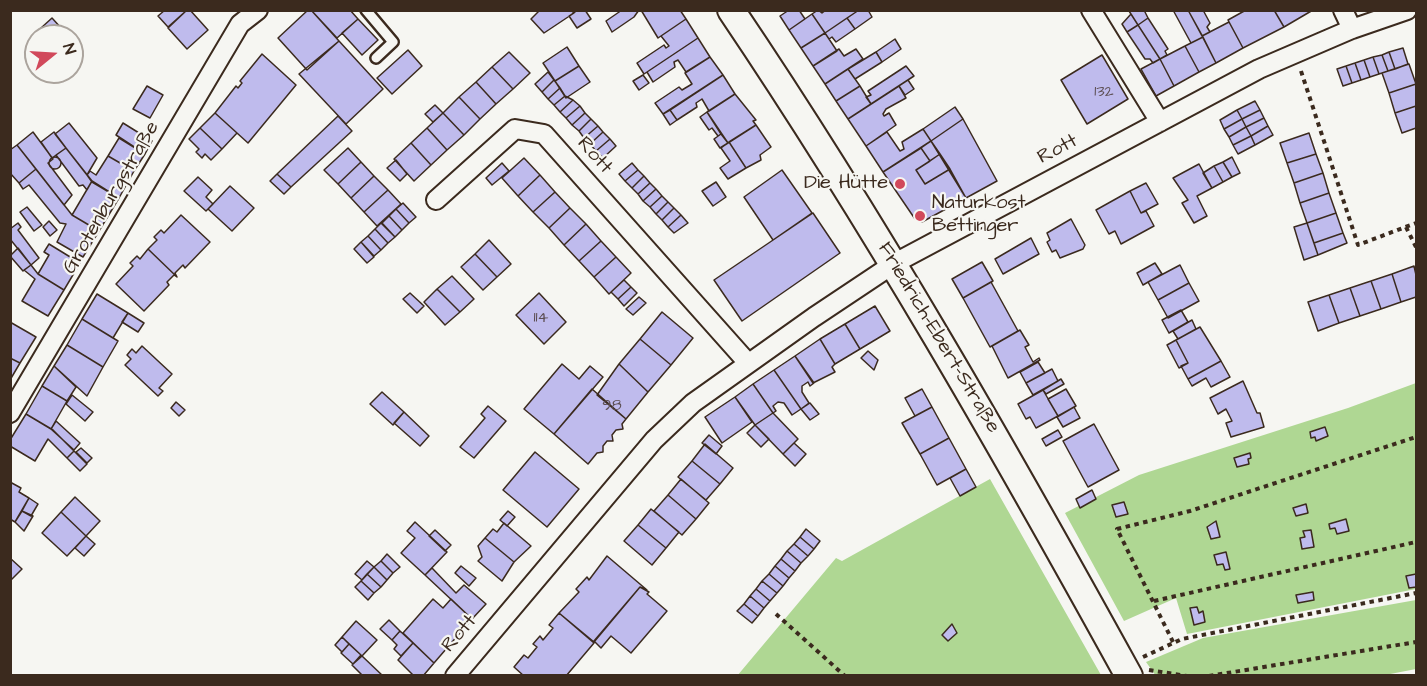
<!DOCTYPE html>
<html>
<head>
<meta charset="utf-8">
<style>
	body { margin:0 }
	#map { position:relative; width:1427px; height:686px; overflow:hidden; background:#f6f6f2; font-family:"Architects Daughter",sans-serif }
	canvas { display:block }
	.frame { position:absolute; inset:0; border:12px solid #3b2a1e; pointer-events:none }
	.north { position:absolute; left:24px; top:24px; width:60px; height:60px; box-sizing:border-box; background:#f6f6f2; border:2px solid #aba49d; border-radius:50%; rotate:72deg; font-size:16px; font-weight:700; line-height:24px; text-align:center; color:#3b2a1e }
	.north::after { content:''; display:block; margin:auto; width:21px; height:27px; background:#d1495b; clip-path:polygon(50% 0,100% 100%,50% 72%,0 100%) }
</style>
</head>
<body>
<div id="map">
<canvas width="1427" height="686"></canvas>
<div class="frame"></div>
<div class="north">N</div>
</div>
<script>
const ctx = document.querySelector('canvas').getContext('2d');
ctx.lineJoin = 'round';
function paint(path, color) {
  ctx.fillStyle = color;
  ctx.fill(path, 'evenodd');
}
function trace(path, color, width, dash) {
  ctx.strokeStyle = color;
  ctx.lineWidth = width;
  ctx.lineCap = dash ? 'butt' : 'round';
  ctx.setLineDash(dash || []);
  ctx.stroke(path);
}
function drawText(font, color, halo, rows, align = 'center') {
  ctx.font = font + ' "Architects Daughter",sans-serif';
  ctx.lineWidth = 4.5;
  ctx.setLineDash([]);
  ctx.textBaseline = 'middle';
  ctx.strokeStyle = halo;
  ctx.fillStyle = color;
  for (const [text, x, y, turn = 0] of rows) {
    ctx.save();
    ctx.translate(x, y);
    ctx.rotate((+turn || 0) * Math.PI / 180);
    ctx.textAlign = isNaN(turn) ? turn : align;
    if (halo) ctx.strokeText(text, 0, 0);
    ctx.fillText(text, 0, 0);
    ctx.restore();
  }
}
const green = new Path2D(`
	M 1416,383 L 1416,589 L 1187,634 L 1176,598 L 1124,621 L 1065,513 L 1139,475 L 1348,408 Z
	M 990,479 L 1101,675 L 737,676 L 836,558 L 842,561 Z
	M 1416,600 L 1416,669 L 1380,676 L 1156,676 L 1146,662 L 1203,638 Z`);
const building = new Path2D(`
	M 165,10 L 187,10 L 168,27 L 158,16 Z
	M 187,10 L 190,10 L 208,30 L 187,49 L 168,28 Z
	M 308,10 L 311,10 L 339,41 L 307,70 L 278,38 Z
	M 311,10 L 350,10 L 358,19 L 337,38 Z
	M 540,10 L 571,10 L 574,13 L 544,33 L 531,19 Z
	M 578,10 L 585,10 L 591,19 L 577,28 L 569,16 Z
	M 622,10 L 639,10 L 634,17 L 612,32 L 606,21 Z
	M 641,10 L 680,10 L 686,19 L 658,38 Z
	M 789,10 L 799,10 L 805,19 L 789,30 L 780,16 Z
	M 818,10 L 822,13 L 826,10 L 859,10 L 825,33 L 812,14 Z
	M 859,10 L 868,10 L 872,17 L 855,29 L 847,18 Z
	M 1144,10 L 1148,18 L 1138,25 L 1129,11 Z
	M 1173,10 L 1188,10 L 1203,37 L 1191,43 Z
	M 1188,10 L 1203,10 L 1210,23 L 1207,27 L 1210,32 L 1202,36 Z
	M 1246,10 L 1274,10 L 1284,27 L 1243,48 L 1228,20 Z
	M 1274,10 L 1313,10 L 1284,27 Z
	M 812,14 L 825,33 L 801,48 L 789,30 Z
	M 1131,14 L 1138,25 L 1127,32 L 1122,24 Z
	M 52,18 L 62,29 L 54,36 L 48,36 L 41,28 Z
	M 847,18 L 855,29 L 836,42 L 832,37 L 829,39 L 825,33 Z
	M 1148,18 L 1168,49 L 1165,51 L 1167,55 L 1160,59 L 1138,25 Z
	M 358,19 L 378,40 L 362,55 L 342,33 Z
	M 686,19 L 698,38 L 644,74 L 637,63 L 664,45 L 666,48 L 669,46 L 661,36 Z
	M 1229,22 L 1243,48 L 1216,63 L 1202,36 Z
	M 1138,25 L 1160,59 L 1153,63 L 1150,59 L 1145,59 L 1127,32 Z
	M 825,33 L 837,51 L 813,66 L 801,48 Z
	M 1203,37 L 1216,63 L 1199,72 L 1185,46 Z
	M 698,38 L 710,57 L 686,72 L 678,60 L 674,62 L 675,67 L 653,82 L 647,72 Z
	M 895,39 L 901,49 L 882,62 L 876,52 Z
	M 339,41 L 383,89 L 346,124 L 299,74 Z
	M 1185,46 L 1199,72 L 1174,86 L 1160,59 Z
	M 567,47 L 579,66 L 555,81 L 543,63 Z
	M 1403,48 L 1408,64 L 1395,69 L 1389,52 Z
	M 839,49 L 844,56 L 856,49 L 863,59 L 825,84 L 813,66 Z
	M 408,50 L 422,66 L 392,94 L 377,78 Z
	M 509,52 L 530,73 L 513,89 L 492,67 Z
	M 876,52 L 882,62 L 855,79 L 848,69 Z
	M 1389,52 L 1395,69 L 1388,71 L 1382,55 Z
	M 262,54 L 296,85 L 248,143 L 215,113 L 236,86 L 238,88 L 242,83 L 240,81 Z
	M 1102,55 L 1128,99 L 1087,124 L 1061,80 Z
	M 1382,55 L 1388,71 L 1379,74 L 1373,57 Z
	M 710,57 L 723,75 L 663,114 L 655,103 L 679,87 L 682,90 L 692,84 L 685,73 Z
	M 1373,57 L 1379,74 L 1370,77 L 1364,60 Z
	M 1160,59 L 1174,86 L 1156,96 L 1141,69 Z
	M 1364,60 L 1370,77 L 1361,80 L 1355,63 Z
	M 1355,63 L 1361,80 L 1352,83 L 1346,66 Z
	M 1409,64 L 1416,84 L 1389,93 L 1382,73 Z
	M 579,66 L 590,82 L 566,98 L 555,81 Z
	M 906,66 L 914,76 L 871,104 L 866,97 L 871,95 L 868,91 Z
	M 1346,66 L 1352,83 L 1343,86 L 1337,69 Z
	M 492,67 L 513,89 L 496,104 L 476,82 Z
	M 848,69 L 860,86 L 836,101 L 825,84 Z
	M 548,72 L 554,80 L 542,92 L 535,84 Z
	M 643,75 L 649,83 L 639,90 L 633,81 Z
	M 723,75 L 735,94 L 709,111 L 702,99 L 696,103 L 697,107 L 677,120 L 670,110 Z
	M 554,80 L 560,88 L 548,99 L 542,92 Z
	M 908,80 L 914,89 L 905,95 L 899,86 Z
	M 476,82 L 496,104 L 480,119 L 459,97 Z
	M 1416,84 L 1416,106 L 1395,113 L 1389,93 Z
	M 147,86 L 163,95 L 150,118 L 133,109 Z
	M 860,86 L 871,104 L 848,119 L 836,101 Z
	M 899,86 L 906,98 L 886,109 L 883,114 L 884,116 L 889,113 L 896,125 L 866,146 L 848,119 Z
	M 560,88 L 565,96 L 554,105 L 548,99 Z
	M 735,94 L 756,120 L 753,121 L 756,125 L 728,143 L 707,112 Z
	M 565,96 L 573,100 L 560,112 L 554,105 Z
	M 459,97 L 480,119 L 464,135 L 443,113 Z
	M 573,100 L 580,106 L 566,118 L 560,112 Z
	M 1255,101 L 1260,110 L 1242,119 L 1237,110 Z
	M 435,105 L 443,113 L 433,122 L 425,114 Z
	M 580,106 L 585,113 L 572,125 L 566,118 Z
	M 1416,106 L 1416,128 L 1402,133 L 1395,113 Z
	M 955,107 L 963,119 L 931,141 L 923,129 Z
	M 670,110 L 677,120 L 670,125 L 663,114 Z
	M 1237,110 L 1242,119 L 1224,129 L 1220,120 Z
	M 1260,110 L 1264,118 L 1246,127 L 1242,119 Z
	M 707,112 L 721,134 L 718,136 L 712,128 L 709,130 L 700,117 Z
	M 215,113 L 237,133 L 222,149 L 200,128 Z
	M 443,113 L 464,135 L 447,150 L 427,128 Z
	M 585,113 L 591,119 L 579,131 L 572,125 Z
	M 338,116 L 352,131 L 291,187 L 277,174 Z
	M 1264,118 L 1268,126 L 1251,136 L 1246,127 Z
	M 591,119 L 598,126 L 584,138 L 579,131 Z
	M 963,119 L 997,181 L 966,198 L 931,141 Z
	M 1242,119 L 1246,127 L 1229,137 L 1224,129 Z
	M 69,123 L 97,158 L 87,175 L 55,134 Z
	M 123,123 L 152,141 L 145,154 L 116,135 Z
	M 756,125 L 771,147 L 760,155 L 761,160 L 746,168 L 729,142 Z
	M 598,126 L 603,132 L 590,144 L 584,138 Z
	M 1268,126 L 1273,135 L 1255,145 L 1251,136 Z
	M 1246,127 L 1251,136 L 1233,145 L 1229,137 Z
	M 200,128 L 222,149 L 211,160 L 205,154 L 202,158 L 196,152 L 199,149 L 189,139 Z
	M 427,128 L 447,150 L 431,165 L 411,143 Z
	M 923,129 L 931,141 L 883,172 L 866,146 L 887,132 L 900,151 L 904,149 L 902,142 Z
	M 33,132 L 53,159 L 48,163 L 72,195 L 64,205 L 17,145 Z
	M 54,132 L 66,148 L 52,158 L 41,142 Z
	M 603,132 L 610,139 L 596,151 L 590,144 Z
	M 1309,133 L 1316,154 L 1287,163 L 1280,143 Z
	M 721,134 L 728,143 L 720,148 L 714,139 Z
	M 1251,136 L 1255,145 L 1238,154 L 1233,145 Z
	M 119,138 L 145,154 L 134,171 L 108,156 Z
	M 610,139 L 616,146 L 603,158 L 596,151 Z
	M 931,141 L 940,154 L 930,161 L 921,148 Z
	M 729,142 L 746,168 L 728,179 L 720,168 L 730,161 L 721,148 Z
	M 411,143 L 431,165 L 414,181 L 394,159 Z
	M 17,145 L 36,169 L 19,183 L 10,173 L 10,150 Z
	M 66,148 L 92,181 L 87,190 L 83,185 L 79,186 L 56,155 Z
	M 348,148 L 361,162 L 338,184 L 324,170 Z
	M 921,148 L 930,161 L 916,170 L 925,184 L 950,169 L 966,198 L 922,222 L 915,219 L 883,172 Z
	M 940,154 L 950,169 L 925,184 L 916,170 Z
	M 1316,154 L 1323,173 L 1294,183 L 1287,163 Z
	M 108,156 L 134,171 L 119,198 L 92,182 L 87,175 L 90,171 L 96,175 Z
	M 1232,157 L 1240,173 L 1232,177 L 1223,162 Z
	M49 163a6 6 0 1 1 12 0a6 6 0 1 1-12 0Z
	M 524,158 L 540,175 L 518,196 L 502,178 Z
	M 396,160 L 407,174 L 400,181 L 387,168 Z
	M 361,162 L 374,176 L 351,198 L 338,184 Z
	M 1223,162 L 1232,177 L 1223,182 L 1214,166 Z
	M 502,163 L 509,171 L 492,185 L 486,178 Z
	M 632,163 L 638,170 L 625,181 L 619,174 Z
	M 1199,164 L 1212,188 L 1197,196 L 1207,216 L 1194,223 L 1182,203 L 1188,200 L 1173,178 Z
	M 1214,166 L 1223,182 L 1212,188 L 1203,173 Z
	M 36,169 L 72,215 L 99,231 L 83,257 L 57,242 L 66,224 L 60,223 L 29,185 L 23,189 L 19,183 Z
	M 638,170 L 644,176 L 632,188 L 625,181 Z
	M 782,170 L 812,213 L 773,240 L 744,197 Z
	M 1323,173 L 1329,193 L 1300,203 L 1294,183 Z
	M 277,174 L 291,187 L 284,194 L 270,181 Z
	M 540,175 L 555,192 L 533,212 L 518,196 Z
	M 374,176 L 388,190 L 364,212 L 351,198 Z
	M 644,176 L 650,183 L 638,194 L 632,188 Z
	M 198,177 L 212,190 L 206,197 L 213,204 L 206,211 L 184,191 Z
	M 92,181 L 119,198 L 99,231 L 72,215 Z
	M 716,182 L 726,197 L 713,206 L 702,191 Z
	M 650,183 L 656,189 L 643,201 L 638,194 Z
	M 1146,183 L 1158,204 L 1141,213 L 1130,191 Z
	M 230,186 L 254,208 L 232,231 L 208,209 Z
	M 656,189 L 662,196 L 650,207 L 643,201 Z
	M 388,190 L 401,204 L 377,226 L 364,212 Z
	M 1130,191 L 1141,213 L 1146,211 L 1154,226 L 1121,244 L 1115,231 L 1109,234 L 1096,210 Z
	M 555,192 L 570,208 L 549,228 L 533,212 Z
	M 1329,193 L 1336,213 L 1307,223 L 1300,203 Z
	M 662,196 L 668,202 L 656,214 L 650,207 Z
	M 668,202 L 674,208 L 662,220 L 656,214 Z
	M 403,203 L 416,217 L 409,223 L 396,209 Z
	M 27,207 L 42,225 L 34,231 L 20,212 Z
	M 570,208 L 586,224 L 564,245 L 549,228 Z
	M 674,208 L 681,215 L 668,227 L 662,220 Z
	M 396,209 L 409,223 L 402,230 L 389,216 Z
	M 813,213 L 840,253 L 742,321 L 714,280 Z
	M 1336,213 L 1343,233 L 1314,243 L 1307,223 Z
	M 181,215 L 210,242 L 185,268 L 183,265 L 175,273 L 177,277 L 148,249 L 157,240 L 154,237 L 161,230 L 164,233 Z
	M 681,215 L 688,223 L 674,233 L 668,227 Z
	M 389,216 L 402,230 L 395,237 L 382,223 Z
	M 1071,219 L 1085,245 L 1083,249 L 1060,258 L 1056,250 L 1052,252 L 1047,242 L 1050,240 L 1047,233 Z
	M 49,221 L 57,230 L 50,236 L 43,227 Z
	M 18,223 L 21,227 L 18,230 L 39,258 L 31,265 L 10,239 L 10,229 Z
	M 381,223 L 395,237 L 388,243 L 375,229 Z
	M 1307,223 L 1318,255 L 1304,260 L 1294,227 Z
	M 586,224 L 601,241 L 579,261 L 564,245 Z
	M 375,229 L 388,243 L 381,250 L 368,236 Z
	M 1343,233 L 1347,243 L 1318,255 L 1314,243 Z
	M 368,236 L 381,250 L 374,256 L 361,242 Z
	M 1031,238 L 1039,254 L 1003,274 L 995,259 Z
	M 489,240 L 511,264 L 497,277 L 475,254 Z
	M 601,241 L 616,257 L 594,277 L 579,261 Z
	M 361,242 L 374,257 L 367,263 L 354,249 Z
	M 49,244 L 80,263 L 64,290 L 38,274 L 49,255 L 44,252 Z
	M 18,248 L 31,265 L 23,271 L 10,256 Z
	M 148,249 L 177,277 L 174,275 L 167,282 L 169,285 L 144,311 L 116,284 L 133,266 L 130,263 L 137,256 L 140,259 Z
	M 475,254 L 497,277 L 483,290 L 461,267 Z
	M 616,257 L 631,273 L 609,294 L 594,277 Z
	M 982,262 L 993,281 L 963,298 L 952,279 Z
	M 1155,263 L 1162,274 L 1143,285 L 1137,273 Z
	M 31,265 L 38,274 L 64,290 L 48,316 L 22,301 L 35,279 L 24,270 Z
	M 1180,265 L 1189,283 L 1158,300 L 1148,282 Z
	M 1414,266 L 1416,275 L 1416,297 L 1401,302 L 1392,274 Z
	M 1392,274 L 1401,302 L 1381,309 L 1371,281 Z
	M 452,276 L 474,299 L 460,312 L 437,289 Z
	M 624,280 L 631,287 L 618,299 L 611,292 Z
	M 1371,281 L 1381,309 L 1360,316 L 1350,288 Z
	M 991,282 L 1018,331 L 990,347 L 963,298 Z
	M 1189,283 L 1199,301 L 1168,318 L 1158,300 Z
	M 631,287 L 637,293 L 624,306 L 618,299 Z
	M 1350,288 L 1360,316 L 1339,323 L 1329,295 Z
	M 437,289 L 460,312 L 445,325 L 424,302 Z
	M 410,293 L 424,306 L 417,313 L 403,299 Z
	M 539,293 L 566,322 L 544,344 L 516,315 Z
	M 97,294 L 128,313 L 113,338 L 82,319 Z
	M 1329,295 L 1339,323 L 1318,331 L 1308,302 Z
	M 639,297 L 646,303 L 633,315 L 626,309 Z
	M 875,306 L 890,331 L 860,349 L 845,324 Z
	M 1181,310 L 1188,322 L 1169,333 L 1162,320 Z
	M 662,312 L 693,338 L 671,365 L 640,339 Z
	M 128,313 L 144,323 L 138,332 L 122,322 Z
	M 82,319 L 118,341 L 103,367 L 67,345 Z
	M 1192,320 L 1196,329 L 1178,339 L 1173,331 Z
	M 10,322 L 36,337 L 20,363 L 10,358 Z
	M 845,324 L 860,349 L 835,364 L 820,339 Z
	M 1200,327 L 1221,361 L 1188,379 L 1181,366 L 1188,363 L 1176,340 Z
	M 1020,330 L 1029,345 L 1025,347 L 1033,362 L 1039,358 L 1040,360 L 1008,378 L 992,346 Z
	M 640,339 L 671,365 L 648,392 L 619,364 Z
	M 820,339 L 835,364 L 832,367 L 835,372 L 813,383 L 795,356 Z
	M 1176,340 L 1188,363 L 1179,368 L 1167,345 Z
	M 67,345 L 103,367 L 87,396 L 54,366 Z
	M 142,346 L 172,374 L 159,388 L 163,391 L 158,396 L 125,365 L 131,359 L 127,355 L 132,349 L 136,353 Z
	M 868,351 L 878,360 L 874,370 L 861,358 Z
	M 795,356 L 814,383 L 810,386 L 808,382 L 802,386 L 802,392 L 809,403 L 801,409 L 774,370 Z
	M 10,358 L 20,363 L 10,380 Z
	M 1221,361 L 1230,377 L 1211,387 L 1206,378 L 1192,386 L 1188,379 Z
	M 1038,362 L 1045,373 L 1026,383 L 1020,372 Z
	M 562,364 L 579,379 L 590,366 L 603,377 L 554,434 L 524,409 Z
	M 619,364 L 648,392 L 626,419 L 597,395 Z
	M 54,366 L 76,387 L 67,401 L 42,386 Z
	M 1052,369 L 1058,381 L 1033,395 L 1026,383 Z
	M 774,370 L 801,409 L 792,415 L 784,403 L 778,402 L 773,406 L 776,411 L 773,413 L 753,384 Z
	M 1061,379 L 1064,384 L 1046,394 L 1043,390 Z
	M 1243,381 L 1257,413 L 1260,413 L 1264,427 L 1231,437 L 1226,423 L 1232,421 L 1226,409 L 1218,414 L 1210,398 Z
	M 753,384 L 773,413 L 755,425 L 735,397 Z
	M 42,386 L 67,401 L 51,429 L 26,414 Z
	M 592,389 L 626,419 L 622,424 L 623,429 L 616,430 L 612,435 L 613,441 L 607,441 L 603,446 L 603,452 L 597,453 L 588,464 L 554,434 Z
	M 922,389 L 932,407 L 915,416 L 905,398 Z
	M 1066,389 L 1076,406 L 1058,416 L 1048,399 Z
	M 1043,390 L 1058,416 L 1036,428 L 1030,417 L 1026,419 L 1018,404 Z
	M 382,392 L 404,412 L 393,425 L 370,404 Z
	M 72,395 L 93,412 L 85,421 L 66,404 Z
	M 735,397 L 752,422 L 722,443 L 705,417 Z
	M 176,402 L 185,410 L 179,416 L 171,408 Z
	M 810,403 L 819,414 L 810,420 L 801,409 Z
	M 488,406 L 506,421 L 474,458 L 460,447 L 485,418 L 481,414 Z
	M 932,407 L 949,438 L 920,454 L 902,423 Z
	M 1074,407 L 1080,418 L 1063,427 L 1057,417 Z
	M 404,412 L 429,436 L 420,446 L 394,423 Z
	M 773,413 L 798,439 L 783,454 L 755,425 Z
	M 26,414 L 53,430 L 74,451 L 67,458 L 48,439 L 35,461 L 10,446 L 10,440 Z
	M 56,421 L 80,443 L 74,450 L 51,429 Z
	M 1094,424 L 1119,470 L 1088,487 L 1063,441 Z
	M 755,425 L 769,439 L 761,447 L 747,433 Z
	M 1325,427 L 1328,436 L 1316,441 L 1315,437 L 1311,438 L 1310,432 Z
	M 1058,430 L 1062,437 L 1046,446 L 1042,439 Z
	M 709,435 L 722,446 L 716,454 L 702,443 Z
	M 949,438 L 966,469 L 937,485 L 920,454 Z
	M 794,443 L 806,454 L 795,466 L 783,454 Z
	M 705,444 L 733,468 L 720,484 L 692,461 Z
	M 81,448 L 92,458 L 87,463 L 76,452 Z
	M 74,451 L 87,464 L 80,471 L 67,458 Z
	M 535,452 L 579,489 L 547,527 L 503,490 Z
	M 1250,453 L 1251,458 L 1248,459 L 1249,464 L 1237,467 L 1234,458 Z
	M 692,461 L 720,484 L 706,500 L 678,477 Z
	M 966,469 L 976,487 L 960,496 L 950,478 Z
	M 681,479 L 709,503 L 696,519 L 668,495 Z
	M 10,482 L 21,488 L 19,492 L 29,498 L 15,522 L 10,519 Z
	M 1092,490 L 1096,499 L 1080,508 L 1076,499 Z
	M 668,495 L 696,519 L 682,535 L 654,511 Z
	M 75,497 L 100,521 L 86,536 L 61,512 Z
	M 29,498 L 38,504 L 31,516 L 22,511 Z
	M 1124,502 L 1128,514 L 1116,517 L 1112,505 Z
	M 1306,504 L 1308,513 L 1296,516 L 1293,508 Z
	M 651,509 L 679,532 L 666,548 L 638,525 Z
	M 22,511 L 33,516 L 24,531 L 15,522 Z
	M 508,511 L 515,517 L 507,526 L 500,520 Z
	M 61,512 L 86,536 L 67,556 L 42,533 Z
	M 1346,519 L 1349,531 L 1337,534 L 1335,528 L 1330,529 L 1329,524 Z
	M 1216,521 L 1220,537 L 1211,539 L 1207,527 Z
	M 415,522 L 447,552 L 425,575 L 401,553 L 415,538 L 407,531 Z
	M 504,523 L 531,546 L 514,562 L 485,538 L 493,529 L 497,532 Z
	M 638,525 L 666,548 L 652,565 L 624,541 Z
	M 806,529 L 820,541 L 814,549 L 800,537 Z
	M 435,530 L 451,545 L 445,551 L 429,536 Z
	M 1311,530 L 1314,547 L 1302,549 L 1300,538 L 1305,537 L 1303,531 Z
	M 86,536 L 95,544 L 84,556 L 75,548 Z
	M 800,537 L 814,549 L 808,556 L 794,544 Z
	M 485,538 L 514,562 L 502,581 L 478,561 L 482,557 L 478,546 Z
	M 794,544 L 808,556 L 801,563 L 787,551 Z
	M 787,551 L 801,563 L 795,571 L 781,559 Z
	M 1226,552 L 1230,569 L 1225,570 L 1223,564 L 1217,565 L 1214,555 Z
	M 387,554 L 400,567 L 393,573 L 381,561 Z
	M 607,556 L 647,590 L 640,587 L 594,642 L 559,613 L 579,592 L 576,589 L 587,577 L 589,580 Z
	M 10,558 L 22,569 L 11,580 L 10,579 Z
	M 781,559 L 795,571 L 789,578 L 775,566 Z
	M 367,561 L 374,567 L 362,580 L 355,574 Z
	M 381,561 L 393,573 L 387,580 L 374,567 Z
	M 461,566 L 476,578 L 469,586 L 455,573 Z
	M 775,566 L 789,578 L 783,586 L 769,574 Z
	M 374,567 L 387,580 L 381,587 L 367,574 Z
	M 432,568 L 456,593 L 464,585 L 486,604 L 472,619 L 425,575 Z
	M 367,574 L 381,587 L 374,593 L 361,581 Z
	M 769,574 L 783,586 L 777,593 L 762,581 Z
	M 1416,574 L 1416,587 L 1409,588 L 1406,576 Z
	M 361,581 L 374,593 L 368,600 L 355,587 Z
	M 762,581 L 777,593 L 770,601 L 756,589 Z
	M 640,587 L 649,592 L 647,594 L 667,611 L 631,653 L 611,636 L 601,648 L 594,641 Z
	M 756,589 L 770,601 L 764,608 L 750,596 Z
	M 1313,592 L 1314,600 L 1298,603 L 1296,595 Z
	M 750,596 L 764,608 L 758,616 L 744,604 Z
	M 433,599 L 443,608 L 451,599 L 472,619 L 434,663 L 403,633 Z
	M 744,604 L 758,616 L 752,623 L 737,611 Z
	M 1197,607 L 1199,613 L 1203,611 L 1205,622 L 1194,625 L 1190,608 Z
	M 559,613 L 594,643 L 566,676 L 524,676 L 514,667 L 524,655 L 528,658 L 537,647 L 533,644 L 540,636 L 543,640 L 553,628 L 549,625 Z
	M 389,620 L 400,631 L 392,640 L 380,629 Z
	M 356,621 L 377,640 L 362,656 L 342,637 Z
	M 952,624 L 957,633 L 948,641 L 942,635 Z
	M 400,631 L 413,643 L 401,656 L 394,649 L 397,645 L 392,640 Z
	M 342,637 L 349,644 L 342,652 L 335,645 Z
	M 413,643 L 434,663 L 423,676 L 414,676 L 398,660 Z
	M 349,644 L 361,655 L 353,664 L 341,653 Z
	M 362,656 L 383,676 L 363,676 L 352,665 Z`);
const path = new Path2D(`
	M 1301,71 L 1358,245 L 1416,223
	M 1406,227 L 1416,247
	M 1154,601 L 1416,542
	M 776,614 L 845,676
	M 1173,642 L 1117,529 L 1190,511 L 1416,437
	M 1143,657 L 1182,639 L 1416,593
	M 1149,670 L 1187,676
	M 1209,676 L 1416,642`);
const lane = new Path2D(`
	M 366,10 L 393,42 L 376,58`);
const street = new Path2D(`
	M 1091,10 L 1160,122
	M 1343,10 L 1352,29
	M 436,200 L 515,129 L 544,134 L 748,363
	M 10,413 L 240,24 L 258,10
	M 455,676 L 654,440 L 693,403 L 814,317 L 895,263 L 1259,69 L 1352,29 L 1407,10`);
const secondary = new Path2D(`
	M 731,10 C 876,225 1004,449 1129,676`);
const markers = [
	[900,184,6,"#d1495b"],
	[920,216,6,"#d1495b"]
];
const numberNames = [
	["132",1104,93],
	["114",541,319],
	["98",612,407]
];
const streetNames = [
	["Rott",1058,150,-28],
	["Rott",594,156,48],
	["Grotenburgstraße",112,198,-60],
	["Friedrich-Ebert-Straße",938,338,59],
	["Rott",460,634,-50]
];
const poiNames = [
	["Die Hütte",888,184],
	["Naturkost",932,204,"left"],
	["Bettinger",932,227,"left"]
];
paint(green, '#afd793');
paint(building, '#bfbbed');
trace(building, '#3b2a1e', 1.5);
trace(lane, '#3b2a1e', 14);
trace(street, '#3b2a1e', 22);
trace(secondary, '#3b2a1e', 30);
trace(path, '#3b2a1e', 4, [4.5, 4.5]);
trace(lane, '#f6f6f2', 9);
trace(street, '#f6f6f2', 18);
trace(secondary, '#f6f6f2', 26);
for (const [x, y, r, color] of markers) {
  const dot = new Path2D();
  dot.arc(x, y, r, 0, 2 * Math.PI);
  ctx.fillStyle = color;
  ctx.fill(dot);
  trace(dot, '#f6f6f2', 2);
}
drawText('16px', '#5c4e52', null, numberNames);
drawText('20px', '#3b2a1e', '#f6f6f2', streetNames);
drawText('20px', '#3b2a1e', '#f6f6f2', poiNames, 'right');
</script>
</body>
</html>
